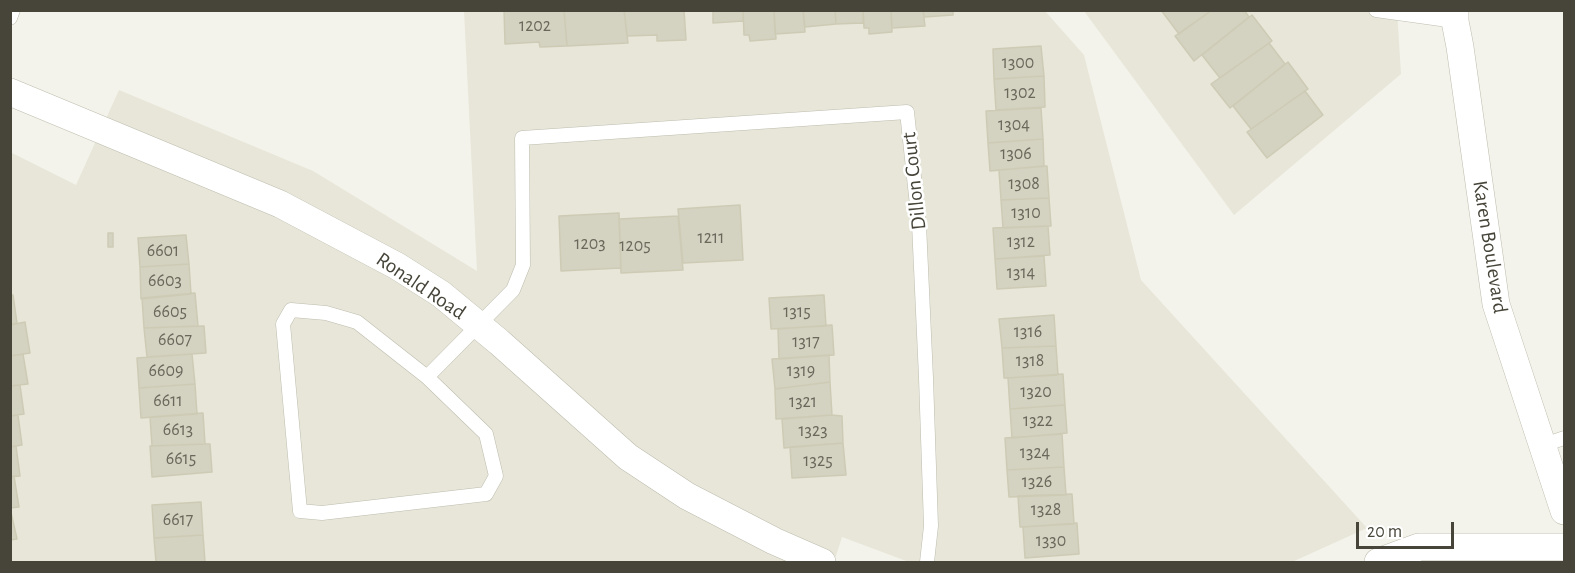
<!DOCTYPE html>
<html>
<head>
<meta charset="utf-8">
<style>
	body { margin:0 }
	#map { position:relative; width:1575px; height:573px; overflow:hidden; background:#f4f3eb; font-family:"Alegreya Sans",sans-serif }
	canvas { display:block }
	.frame { position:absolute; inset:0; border:12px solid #474539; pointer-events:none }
	.scale { position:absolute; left:1356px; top:522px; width:98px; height:27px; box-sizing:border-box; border:3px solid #474539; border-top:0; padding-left:8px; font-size:18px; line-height:21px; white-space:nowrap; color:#474539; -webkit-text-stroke:4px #fff; paint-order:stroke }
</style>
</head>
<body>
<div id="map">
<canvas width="1575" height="573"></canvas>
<div class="frame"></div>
<div class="scale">20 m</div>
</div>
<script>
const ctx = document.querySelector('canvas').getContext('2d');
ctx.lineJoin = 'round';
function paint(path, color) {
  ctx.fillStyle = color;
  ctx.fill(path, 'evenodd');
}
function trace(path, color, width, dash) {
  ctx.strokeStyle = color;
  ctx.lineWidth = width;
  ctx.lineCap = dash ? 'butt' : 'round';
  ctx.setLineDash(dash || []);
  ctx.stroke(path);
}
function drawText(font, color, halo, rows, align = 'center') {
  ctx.font = font + ' "Alegreya Sans",sans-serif';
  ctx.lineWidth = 5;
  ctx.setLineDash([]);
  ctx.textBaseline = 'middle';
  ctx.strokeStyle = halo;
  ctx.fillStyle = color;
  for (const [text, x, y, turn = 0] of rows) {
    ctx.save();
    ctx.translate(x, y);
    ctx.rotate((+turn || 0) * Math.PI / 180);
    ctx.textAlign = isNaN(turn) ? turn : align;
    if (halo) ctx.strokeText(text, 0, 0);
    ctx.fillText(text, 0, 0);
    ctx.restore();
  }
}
const residential = new Path2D(`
	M 464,11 L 1045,11 L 1084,55 L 1141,280 L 1367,528 L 1292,562 L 909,562 L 842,537 L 834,562 L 11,562 L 10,152 L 76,185 L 119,90 L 313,171 L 477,271 Z
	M 1084,11 L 1397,11 L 1401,74 L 1234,215 Z`);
const building = new Path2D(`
	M 504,10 L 564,10 L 567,46 L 540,47 L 539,42 L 505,44 Z
	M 564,10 L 624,10 L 628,43 L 567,46 Z
	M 624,10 L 684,10 L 686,40 L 657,41 L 657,35 L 627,36 Z
	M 713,10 L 743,10 L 743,21 L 713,23 Z
	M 743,10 L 774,10 L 776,39 L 750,41 L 749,35 L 744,35 Z
	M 774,10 L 803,10 L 805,32 L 775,34 Z
	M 803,10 L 835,10 L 836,24 L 805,27 Z
	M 835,10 L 863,10 L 863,23 L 836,24 Z
	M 863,10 L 891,10 L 892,32 L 869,34 L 869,28 L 864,28 Z
	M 891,10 L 923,10 L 925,26 L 892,28 Z
	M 923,10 L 953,10 L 953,15 L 924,17 Z
	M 1161,10 L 1212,10 L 1179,34 Z
	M 1212,10 L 1244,10 L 1249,17 L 1194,61 L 1175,36 Z
	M 1252,15 L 1272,41 L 1220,78 L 1202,55 Z
	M 1269,43 L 1285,64 L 1230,108 L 1211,84 Z
	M 1041,46 L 1044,76 L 994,79 L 993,49 Z
	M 1288,62 L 1308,89 L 1251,129 L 1233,106 Z
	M 1044,76 L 1045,107 L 996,110 L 994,79 Z
	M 1305,91 L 1323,115 L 1267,158 L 1247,132 Z
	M 1041,108 L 1043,139 L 988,143 L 986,111 Z
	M 1043,139 L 1044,166 L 990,171 L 988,143 Z
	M 1047,166 L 1049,198 L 1001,200 L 999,170 Z
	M 1049,198 L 1051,226 L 1003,228 L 1001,200 Z
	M 740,205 L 743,260 L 683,263 L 678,209 Z
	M 619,213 L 621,268 L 561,271 L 559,216 Z
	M 678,216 L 683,270 L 621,273 L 619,219 Z
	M 1048,226 L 1050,255 L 995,259 L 993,228 Z
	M 108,233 L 113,233 L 113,247 L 108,247 Z
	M 186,235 L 189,264 L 140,267 L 138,238 Z
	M 1044,256 L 1046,286 L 997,289 L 995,259 Z
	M 189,264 L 191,294 L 141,299 L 140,267 Z
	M 195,293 L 198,326 L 144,328 L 142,298 Z
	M 10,295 L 13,295 L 17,323 L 10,325 Z
	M 824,295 L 826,326 L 771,329 L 769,298 Z
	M 1054,315 L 1056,346 L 1002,348 L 999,319 Z
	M 25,322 L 30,353 L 10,356 L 10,325 Z
	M 832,325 L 834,355 L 779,359 L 778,329 Z
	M 204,326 L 206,353 L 147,357 L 144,328 Z
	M 1056,346 L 1058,375 L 1004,378 L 1002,348 Z
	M 23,354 L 28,384 L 10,386 L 10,356 Z
	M 192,354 L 195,384 L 139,388 L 137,358 Z
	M 829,355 L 830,382 L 775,389 L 772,359 Z
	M 1063,374 L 1065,405 L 1010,409 L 1008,378 Z
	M 830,382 L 832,415 L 776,419 L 775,389 Z
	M 195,384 L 197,414 L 141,418 L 139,388 Z
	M 20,385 L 24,414 L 10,416 L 10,386 Z
	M 1065,405 L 1067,433 L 1012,438 L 1010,409 Z
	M 203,413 L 205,444 L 152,446 L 150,417 Z
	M 18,415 L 22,445 L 10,447 L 10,416 Z
	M 832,415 L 842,416 L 843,443 L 784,448 L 782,419 Z
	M 1062,434 L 1064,467 L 1007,470 L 1005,438 Z
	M 843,443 L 846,475 L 792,478 L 790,447 Z
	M 205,444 L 210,444 L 212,472 L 152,477 L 150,446 Z
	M 16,446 L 20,476 L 10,477 L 10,447 Z
	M 1064,467 L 1066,495 L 1009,497 L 1007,470 Z
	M 14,476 L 19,507 L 10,508 L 10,477 Z
	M 1072,494 L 1074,524 L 1020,527 L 1018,496 Z
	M 201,502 L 203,535 L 154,538 L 152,505 Z
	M 10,508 L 17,539 L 10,540 Z
	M 1077,523 L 1079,554 L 1025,558 L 1023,527 Z
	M 203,535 L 205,562 L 156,562 L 154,538 Z`);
const lane = new Path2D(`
	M 1376,10 L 1455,21
	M 10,18 L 13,10
	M 291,310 L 326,313 L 357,322 L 427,377 L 486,434 L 496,476 L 486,494 L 322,513 L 300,511 L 283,324 Z
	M 427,377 L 513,290 L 523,265 L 522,138 L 907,112 L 919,224 L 926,378 L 931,526 L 927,562
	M 1544,445 L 1564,438`);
const street = new Path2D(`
	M 1455,10 L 1455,21 L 1460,47 L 1496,304 L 1564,511
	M 10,92 L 280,204 L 397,266 L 441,294 L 499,342 L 628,457 L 687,496 L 774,541 L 822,562
	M 1378,562 L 1419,547 L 1564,547`);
const numberNames = [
	["1202",535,26],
	["1300",1018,63],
	["1302",1020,93],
	["1304",1014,125],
	["1306",1016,154],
	["1308",1024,184],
	["1310",1026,213],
	["1211",711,238],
	["1312",1021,242],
	["1203",590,244],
	["1205",635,246],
	["6601",163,251],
	["1314",1021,273],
	["6603",165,281],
	["6605",170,312],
	["1315",797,312],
	["1316",1028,332],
	["6607",175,340],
	["1317",806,342],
	["1318",1030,361],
	["6609",166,371],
	["1319",801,371],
	["1320",1036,392],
	["6611",168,401],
	["1321",803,402],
	["1322",1038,421],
	["6613",178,430],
	["1323",813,431],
	["1324",1035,453],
	["6615",181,459],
	["1325",818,461],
	["1326",1037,482],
	["1328",1046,510],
	["6617",178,520],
	["1330",1051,541]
];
const streetNames = [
	["Dillon Court",914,181,-96],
	["Karen Boulevard",1490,247,81],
	["Ronald Road",421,286,34]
];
paint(residential, '#e7e6d9');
paint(building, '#d4d2c1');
trace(building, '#cecbb5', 1.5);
trace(lane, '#bebdae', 15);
trace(street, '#bebdae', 28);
trace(lane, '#fff', 14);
trace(street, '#fff', 27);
drawText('18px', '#6a685b', null, numberNames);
drawText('21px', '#474539', '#fff', streetNames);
</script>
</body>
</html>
